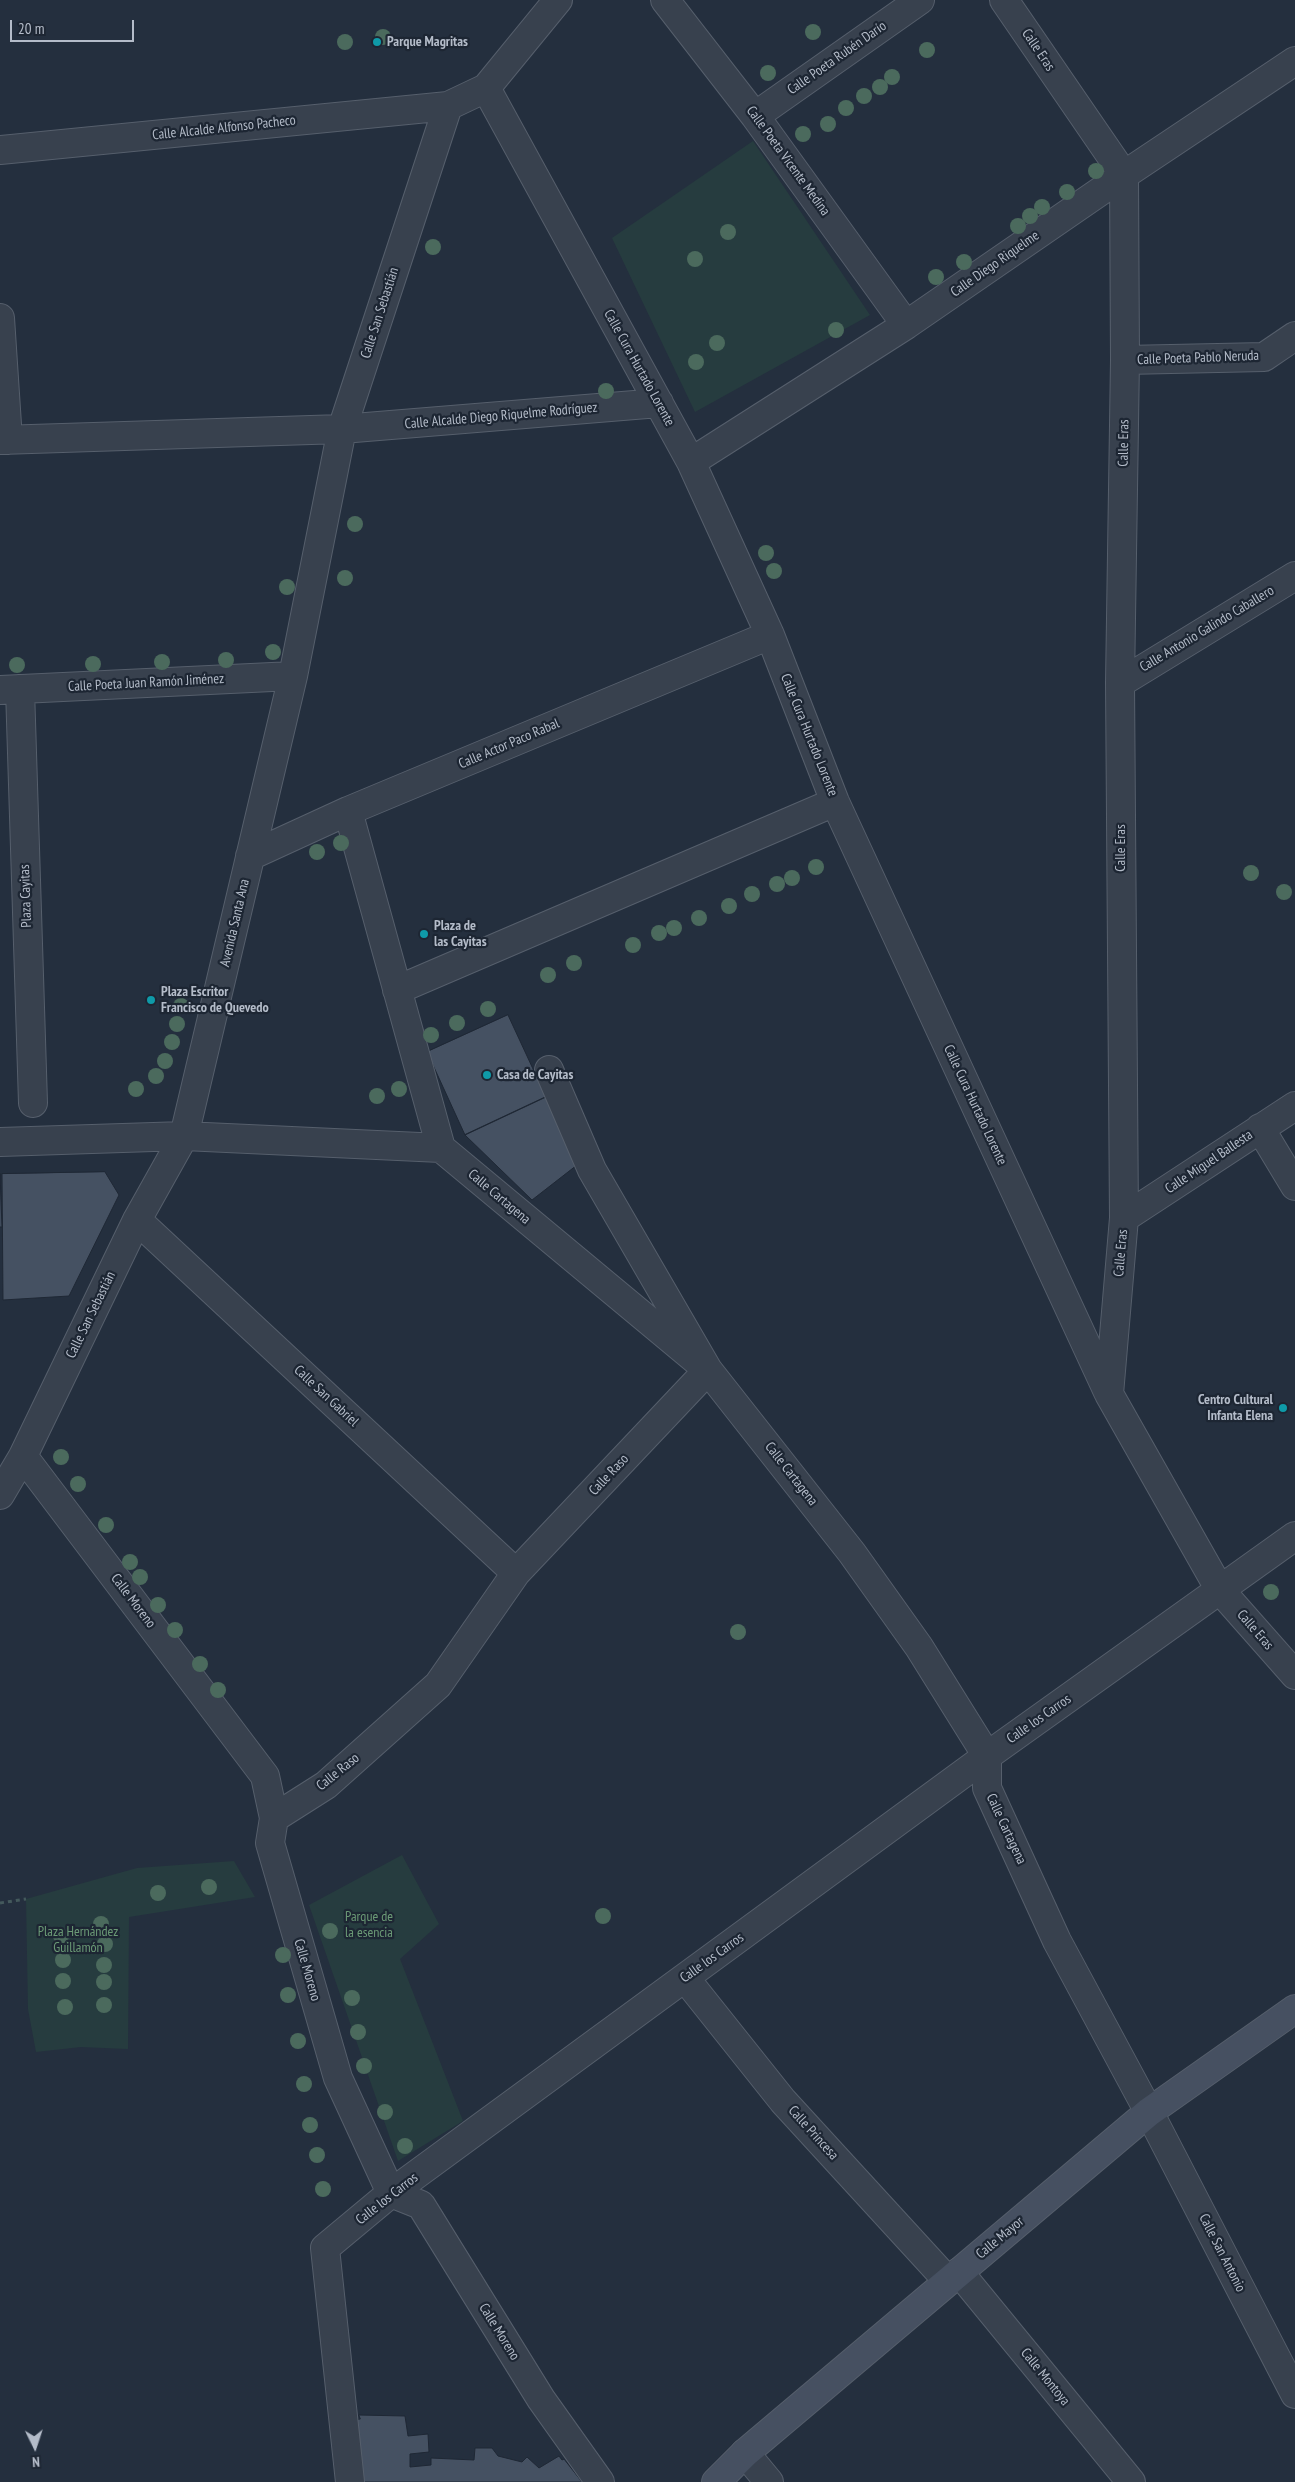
<!DOCTYPE html>
<html>
<head>
<meta charset="utf-8">
<style>
	body { margin:0 }
	#map { position:relative; width:1295px; height:2482px; overflow:hidden; background:#242f3e; font-family:"PT Sans Narrow",sans-serif }
	canvas { display:block }
	.north { position:absolute; left:10px; top:2422px; width:50px; height:50px; -webkit-text-stroke:4px #1d2633; paint-order:stroke; rotate:176deg; font-size:14px; font-weight:700; line-height:20px; text-align:center; color:#b4bcc9 }
	.north::after { content:''; display:block; margin:auto; width:18px; height:22px; background:#b4bcc9; clip-path:polygon(50% 0,100% 100%,50% 72%,0 100%) }
	.scale { position:absolute; left:10px; top:20px; width:124px; height:22px; box-sizing:border-box; border:2px solid #b4bcc9; border-top:0; padding-left:6px; font-size:15px; line-height:18px; white-space:nowrap; color:#b4bcc9; -webkit-text-stroke:4px #1d2633; paint-order:stroke }
</style>
</head>
<body>
<div id="map">
<canvas width="1295" height="2482"></canvas>
<div class="north">N</div>
<div class="scale">20 m</div>
</div>
<script>
const ctx = document.querySelector('canvas').getContext('2d');
ctx.lineJoin = 'round';
function paint(path, color) {
  ctx.fillStyle = color;
  ctx.fill(path, 'evenodd');
}
function trace(path, color, width, dash) {
  ctx.strokeStyle = color;
  ctx.lineWidth = width;
  ctx.lineCap = dash ? 'butt' : 'round';
  ctx.setLineDash(dash || []);
  ctx.stroke(path);
}
function drawText(font, color, halo, rows, align = 'center') {
  ctx.font = font + ' "PT Sans Narrow",sans-serif';
  ctx.lineWidth = 4.5;
  ctx.setLineDash([]);
  ctx.textBaseline = 'middle';
  ctx.strokeStyle = halo;
  ctx.fillStyle = color;
  for (const [text, x, y, turn = 0] of rows) {
    ctx.save();
    ctx.translate(x, y);
    ctx.rotate((+turn || 0) * Math.PI / 180);
    ctx.textAlign = isNaN(turn) ? turn : align;
    if (halo) ctx.strokeText(text, 0, 0);
    ctx.fillText(text, 0, 0);
    ctx.restore();
  }
}
const green = new Path2D(`
	M 753,141 L 870,315 L 695,412 L 612,238 Z
	M 402,1855 L 439,1924 L 400,1959 L 463,2121 L 398,2161 L 309,1905 Z
	M 234,1861 L 255,1897 L 129,1917 L 128,2049 L 81,2047 L 36,2052 L 28,2009 L 26,1899 L 137,1868 Z`);
const building = new Path2D(`
	M 508,1015 L 546,1097 L 465,1135 L 427,1052 Z
	M 546,1097 L 577,1165 L 532,1200 L 465,1135 Z
	M 105,1172 L 119,1195 L 69,1296 L 3,1300 L 2,1174 Z
	M 0,1174 L 2,1227 L 0,1227 Z
	M 359,2415 L 405,2416 L 408,2436 L 428,2434 L 429,2452 L 410,2454 L 410,2467 L 431,2465 L 431,2458 L 474,2460 L 475,2448 L 492,2448 L 498,2456 L 522,2462 L 527,2457 L 539,2468 L 559,2456 L 562,2460 L 564,2459 L 582,2482 L 363,2482 L 355,2420 L 360,2419 Z`);
const path = new Path2D(`
	M 0,1903 L 26,1899`);
const street = new Path2D(`
	M 665,0 L 755,116 L 906,325
	M 1004,0 L 1124,175 L 1125,360 L 1120,683 L 1124,1218 L 1109,1394 L 1220,1590 L 1295,1675
	M 486,88 L 691,462 L 770,635 L 835,802 L 1108,1392
	M 755,116 L 920,0
	M 0,150 L 448,106
	M 0,318 L 8,440
	M 1125,360 L 1264,357 L 1295,336
	M 0,440 L 342,429 L 659,403
	M 691,462 L 906,325 L 1124,175 L 1295,61
	M 1120,683 L 1295,576
	M 20,689 L 33,1103
	M 0,690 L 293,676
	M 348,811 L 441,1148
	M 250,856 L 348,811 L 770,635
	M 397,990 L 835,802
	M 1260,1128 L 1295,1186
	M 0,1142 L 184,1136 L 441,1148 L 708,1370 L 852,1553 L 919,1647 L 987,1756 L 987,1788 L 1057,1941 L 1149,2112 L 1295,2394
	M 1124,1218 L 1295,1106
	M 137,1220 L 516,1573
	M 23,1456 L 265,1776 L 274,1818 L 270,1843 L 338,2078 L 391,2193 L 421,2205 L 541,2399 L 600,2482
	M 0,1495 L 23,1456 L 137,1220 L 184,1136 L 293,676 L 342,429 L 448,106 L 486,88 L 558,0
	M 274,1818 L 326,1785 L 438,1685 L 516,1573 L 708,1370 L 592,1170 L 549,1070
	M 685,1978 L 783,2101 L 948,2281
	M 959,2272 L 1131,2482
	M 745,2453 L 769,2482
	M 350,2482 L 325,2248 L 391,2193 L 987,1756 L 1295,1536`);
const secondary = new Path2D(`
	M 716,2482 L 745,2453 L 1149,2112 L 1295,2009`);
const trees = [
	[813,32],
	[383,37],
	[345,42],
	[927,50],
	[768,73],
	[892,77],
	[880,87],
	[864,96],
	[846,108],
	[828,124],
	[803,134],
	[1096,171],
	[1067,192],
	[1042,207],
	[1030,216],
	[1018,226],
	[728,232],
	[433,247],
	[695,259],
	[964,262],
	[936,277],
	[836,330],
	[717,343],
	[696,362],
	[606,391],
	[355,524],
	[766,553],
	[774,571],
	[345,578],
	[287,587],
	[273,652],
	[226,660],
	[162,662],
	[93,664],
	[17,665],
	[341,843],
	[317,852],
	[816,867],
	[1251,873],
	[792,878],
	[777,884],
	[1284,892],
	[752,894],
	[729,906],
	[699,918],
	[674,928],
	[659,933],
	[633,945],
	[574,963],
	[548,975],
	[181,1006],
	[488,1009],
	[457,1023],
	[177,1024],
	[431,1035],
	[172,1042],
	[165,1061],
	[156,1076],
	[136,1089],
	[399,1089],
	[377,1096],
	[61,1457],
	[78,1484],
	[106,1525],
	[130,1562],
	[140,1577],
	[1271,1592],
	[158,1605],
	[175,1630],
	[738,1632],
	[200,1664],
	[218,1690],
	[209,1887],
	[158,1893],
	[603,1916],
	[101,1924],
	[330,1931],
	[61,1936],
	[105,1944],
	[283,1955],
	[63,1960],
	[104,1965],
	[63,1981],
	[104,1982],
	[288,1995],
	[352,1998],
	[104,2005],
	[65,2007],
	[358,2032],
	[298,2041],
	[364,2066],
	[304,2084],
	[385,2112],
	[310,2125],
	[405,2146],
	[317,2155],
	[323,2189]
];
const markers = [
	[377,42,5,"#0f9aa8"],
	[424,934,5,"#0f9aa8"],
	[151,1000,5,"#0f9aa8"],
	[487,1075,5,"#0f9aa8"],
	[1283,1408,5,"#0f9aa8"]
];
const poiNames = [
	["Parque Magritas",387,42],
	["Plaza de",434,926],
	["las Cayitas",434,942],
	["Plaza Escritor",161,992],
	["Francisco de Quevedo",161,1008],
	["Casa de Cayitas",497,1075],
	["Centro Cultural",1273,1400,"right"],
	["Infanta Elena",1273,1416,"right"]
];
const streetNames = [
	["Calle Eras",1038,50,56],
	["Calle Poeta Rubén Darío",837,58,-35],
	["Calle Alcalde Alfonso Pacheco",224,128,-6],
	["Calle Poeta Vicente Medina",788,161,54],
	["Calle Diego Riquelme",995,264,-35],
	["Calle San Sebastián",380,313,-72],
	["Calle Poeta Pablo Neruda",1198,358,-2],
	["Calle Cura Hurtado Lorente",639,368,61],
	["Calle Alcalde Diego Riquelme Rodríguez",501,416,-5],
	["Calle Eras",1124,443,-89],
	["Calle Antonio Galindo Caballero",1207,629,-31],
	["Calle Poeta Juan Ramón Jiménez",146,683,-3],
	["Calle Cura Hurtado Lorente",809,735,68],
	["Calle Actor Paco Rabal",509,744,-23],
	["Calle Eras",1121,848,-90],
	["Plaza Cayitas",26,896,-92],
	["Avenida Santa Ana",235,923,-77],
	["Calle Cura Hurtado Lorente",975,1105,65],
	["Calle Miguel Ballesta",1209,1162,-34],
	["Calle Cartagena",499,1197,40],
	["Calle Eras",1121,1253,-85],
	["Calle San Sebastián",91,1315,-64],
	["Calle San Gabriel",326,1396,43],
	["Calle Cartagena",791,1474,52],
	["Calle Raso",609,1475,-47],
	["Calle Moreno",133,1601,53],
	["Calle Eras",1255,1630,49],
	["Calle los Carros",1039,1719,-35],
	["Calle Raso",338,1772,-39],
	["Calle Cartagena",1006,1829,65],
	["Calle los Carros",712,1958,-36],
	["Calle Moreno",307,1970,74],
	["Calle Princesa",813,2133,48],
	["Calle los Carros",387,2199,-38],
	["Calle Mayor",1000,2238,-40],
	["Calle San Antonio",1222,2253,63],
	["Calle Moreno",499,2332,58],
	["Calle Montoya",1045,2377,51]
];
const parkNames = [
	["Parque de",369,1917],
	["la esencia",369,1933],
	["Plaza Hernández",78,1932],
	["Guillamón",78,1948]
];
paint(green, '#263c3f');
paint(building, '#455162');
trace(building, '#1f2835', 1);
trace(street, '#565f6c', 30);
trace(secondary, '#565f6c', 30);
trace(path, '#44595c', 3, [4, 4]);
trace(street, '#38414e', 28);
trace(secondary, '#465061', 28);
ctx.fillStyle = '#4b6a5d';
for (const [x, y] of trees) {
  ctx.beginPath();
  ctx.arc(x, y, 8, 0, 2 * Math.PI);
  ctx.fill();
}
for (const [x, y, r, color] of markers) {
  const dot = new Path2D();
  dot.arc(x, y, r, 0, 2 * Math.PI);
  ctx.fillStyle = color;
  ctx.fill(dot);
  trace(dot, '#1d2633', 2);
}
drawText('bold 14px', '#b4bcc9', '#1d2633', poiNames, 'left');
drawText('14px', '#b4bcc9', '#1d2633', streetNames);
drawText('14px', '#6b9a76', '#1d2633', parkNames);
</script>
</body>
</html>
